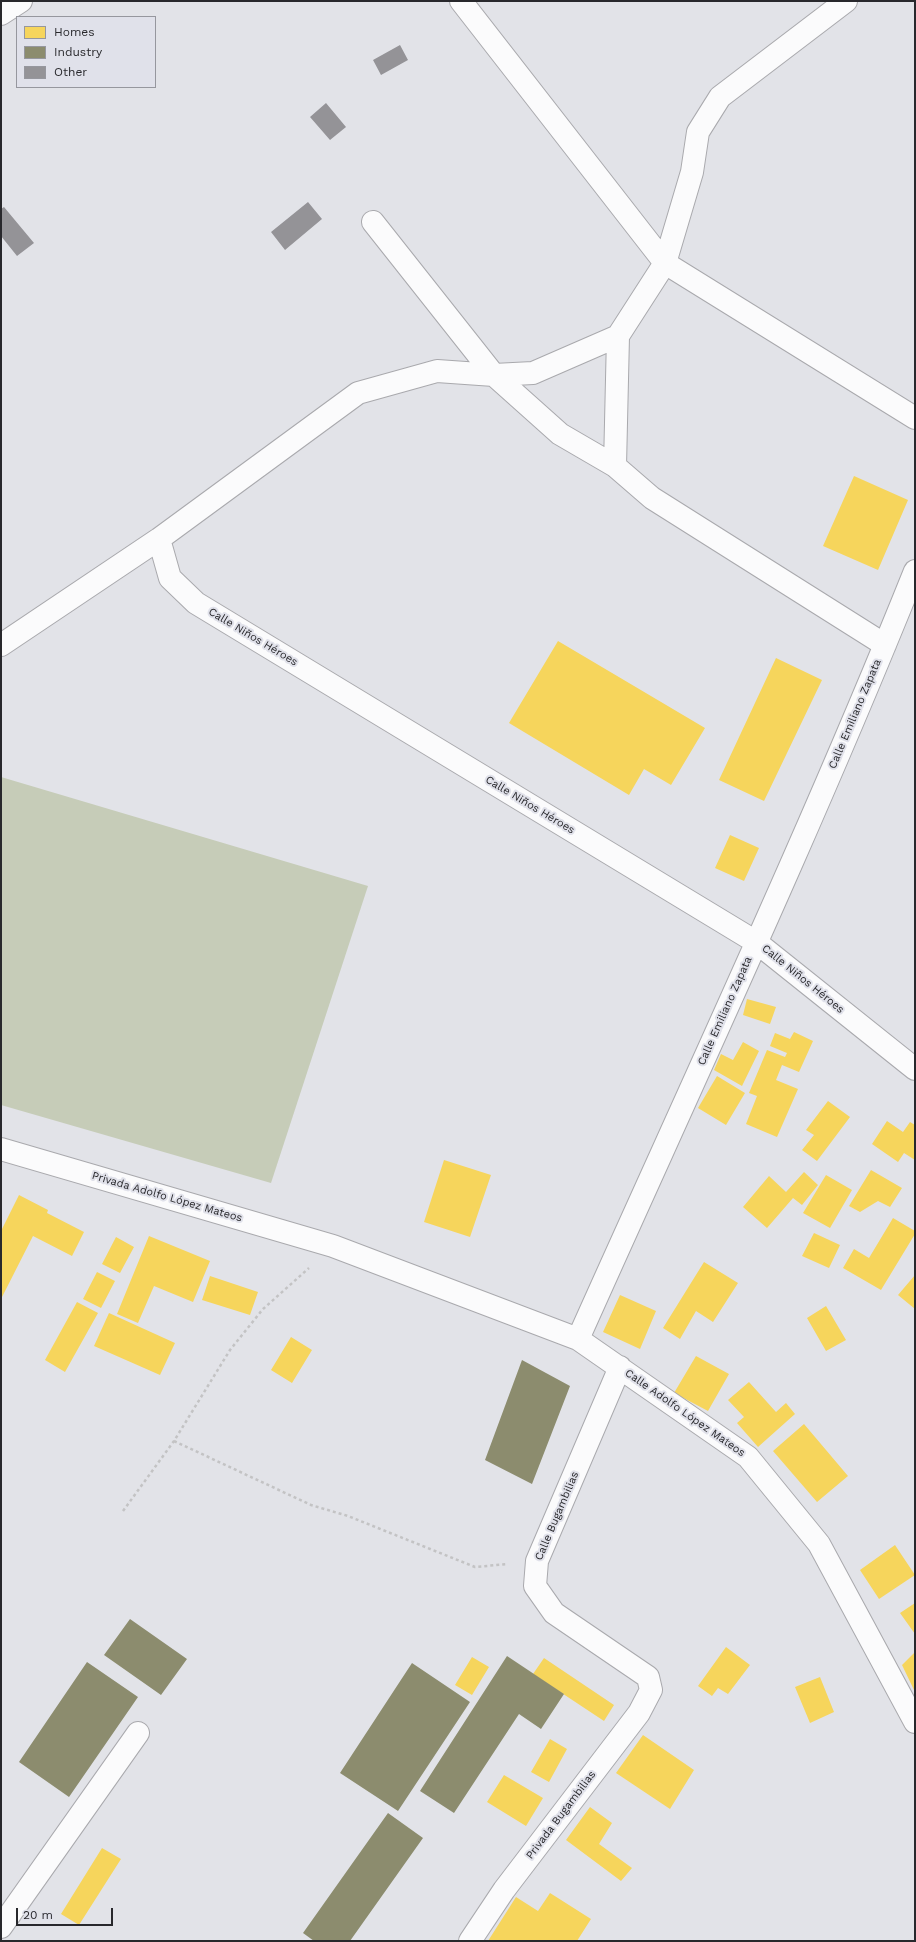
<!DOCTYPE html>
<html>
<head>
<meta charset="utf-8">
<style>
	body { margin:0 }
	#map { position:relative; width:916px; height:1942px; overflow:hidden; background:#e2e3e8; font-family:"Work Sans",sans-serif }
	canvas { display:block }
	.frame { position:absolute; inset:0; border:2px solid #28282c; pointer-events:none }
	.legend { position:absolute; left:16px; top:16px; width:140px; height:72px; box-sizing:border-box; background:#e0e1ea; border:1px solid #96979e; margin:0; padding:5px 7px; list-style:none; font-size:12px; color:#28282c }
	.legend li { display:flex; align-items:center; gap:8px; height:20px }
	.legend b { width:20px; border:1px solid #96979e }
	.scale { position:absolute; left:16px; top:1908px; width:97px; height:18px; box-sizing:border-box; border:2px solid #28282c; border-top:0; padding-left:5px; font-size:12px; line-height:14px; white-space:nowrap; color:#28282c; -webkit-text-stroke:3px #e0e1ea; paint-order:stroke }
</style>
</head>
<body>
<div id="map">
<canvas width="916" height="1942"></canvas>
<div class="frame"></div>
<ul class="legend">
<li><b style="height:11px;background:#f6d55c"></b>Homes</li>
<li><b style="height:11px;background:#8c8c6e"></b>Industry</li>
<li><b style="height:11px;background:#949397"></b>Other</li>
</ul>
<div class="scale">20 m</div>
</div>
<script>
const ctx = document.querySelector('canvas').getContext('2d');
ctx.lineJoin = 'round';
function paint(path, color) {
  ctx.fillStyle = color;
  ctx.fill(path, 'evenodd');
}
function trace(path, color, width, dash) {
  ctx.strokeStyle = color;
  ctx.lineWidth = width;
  ctx.lineCap = dash ? 'butt' : 'round';
  ctx.setLineDash(dash || []);
  ctx.stroke(path);
}
function drawText(font, color, halo, rows, align = 'center') {
  ctx.font = font + ' "Work Sans",sans-serif';
  ctx.lineWidth = 4;
  ctx.setLineDash([]);
  ctx.textBaseline = 'middle';
  ctx.strokeStyle = halo;
  ctx.fillStyle = color;
  for (const [text, x, y, turn = 0] of rows) {
    ctx.save();
    ctx.translate(x, y);
    ctx.rotate((+turn || 0) * Math.PI / 180);
    ctx.textAlign = isNaN(turn) ? turn : align;
    if (halo) ctx.strokeText(text, 0, 0);
    ctx.fillText(text, 0, 0);
    ctx.restore();
  }
}
const green = new Path2D(`
	M 1,777 L 368,886 L 271,1183 L 1,1105 Z`);
const homes = new Path2D(`
	M 854,476 L 908,500 L 878,570 L 823,546 Z
	M 558,641 L 705,728 L 671,785 L 644,769 L 629,795 L 509,723 Z
	M 776,658 L 822,680 L 764,801 L 719,780 Z
	M 730,835 L 759,848 L 744,881 L 715,868 Z
	M 747,999 L 776,1007 L 770,1024 L 743,1015 Z
	M 794,1032 L 813,1041 L 799,1072 L 782,1065 L 776,1080 L 798,1089 L 777,1137 L 746,1124 L 757,1096 L 749,1093 L 767,1050 L 785,1057 L 787,1053 L 770,1046 L 775,1033 L 790,1039 Z
	M 743,1042 L 759,1051 L 742,1086 L 714,1070 L 721,1054 L 733,1060 Z
	M 717,1076 L 745,1093 L 726,1125 L 698,1108 Z
	M 828,1101 L 850,1117 L 817,1161 L 802,1150 L 814,1135 L 806,1130 Z
	M 887,1121 L 903,1132 L 910,1122 L 915,1125 L 915,1160 L 904,1153 L 898,1162 L 872,1144 Z
	M 444,1160 L 491,1175 L 470,1237 L 424,1222 Z
	M 871,1170 L 902,1188 L 890,1207 L 878,1201 L 860,1212 L 849,1206 Z
	M 804,1172 L 818,1185 L 802,1205 L 793,1198 L 767,1228 L 743,1207 L 769,1176 L 786,1192 Z
	M 826,1175 L 852,1190 L 830,1228 L 803,1213 Z
	M 19,1195 L 48,1210 L 47,1213 L 84,1232 L 72,1256 L 33,1236 L 1,1299 L 1,1231 Z
	M 893,1218 L 915,1231 L 915,1234 L 881,1290 L 843,1268 L 854,1249 L 869,1258 Z
	M 814,1233 L 840,1245 L 829,1268 L 802,1256 Z
	M 149,1236 L 210,1261 L 193,1302 L 154,1286 L 138,1323 L 117,1314 Z
	M 116,1237 L 134,1247 L 120,1273 L 102,1264 Z
	M 704,1262 L 738,1283 L 713,1322 L 696,1311 L 680,1339 L 663,1328 Z
	M 97,1272 L 115,1281 L 101,1308 L 83,1299 Z
	M 915,1275 L 915,1309 L 898,1295 Z
	M 210,1276 L 258,1292 L 250,1315 L 202,1300 Z
	M 620,1295 L 656,1311 L 640,1349 L 603,1332 Z
	M 77,1302 L 98,1313 L 65,1372 L 45,1360 Z
	M 826,1306 L 846,1340 L 826,1351 L 807,1318 Z
	M 109,1313 L 175,1343 L 160,1375 L 94,1346 Z
	M 291,1337 L 312,1350 L 292,1383 L 271,1370 Z
	M 696,1356 L 729,1374 L 708,1411 L 674,1393 Z
	M 749,1382 L 776,1412 L 786,1403 L 795,1414 L 758,1447 L 737,1423 L 744,1417 L 728,1400 Z
	M 804,1424 L 848,1476 L 817,1502 L 773,1451 Z
	M 895,1545 L 915,1575 L 879,1599 L 860,1570 Z
	M 915,1603 L 915,1634 L 900,1613 Z
	M 726,1647 L 750,1665 L 728,1694 L 718,1688 L 712,1696 L 698,1686 Z
	M 915,1652 L 915,1689 L 914,1690 L 902,1665 Z
	M 472,1657 L 489,1667 L 472,1695 L 455,1685 Z
	M 544,1658 L 614,1705 L 604,1721 L 533,1674 Z
	M 820,1677 L 834,1712 L 810,1723 L 795,1687 Z
	M 643,1735 L 694,1770 L 670,1809 L 616,1773 Z
	M 550,1739 L 567,1749 L 549,1782 L 531,1772 Z
	M 504,1775 L 543,1798 L 526,1826 L 487,1802 Z
	M 590,1807 L 612,1823 L 599,1844 L 632,1868 L 621,1881 L 566,1840 Z
	M 102,1848 L 121,1859 L 79,1925 L 61,1914 Z
	M 550,1893 L 591,1919 L 577,1941 L 488,1941 L 516,1897 L 538,1911 Z`);
const industry = new Path2D(`
	M 522,1360 L 570,1386 L 532,1484 L 485,1460 Z
	M 130,1619 L 187,1659 L 161,1695 L 104,1655 Z
	M 507,1656 L 564,1694 L 541,1729 L 519,1714 L 454,1813 L 420,1791 Z
	M 87,1662 L 138,1697 L 69,1797 L 19,1762 Z
	M 412,1663 L 470,1702 L 398,1811 L 340,1773 Z
	M 388,1813 L 423,1838 L 350,1941 L 314,1941 L 303,1933 Z`);
const building = new Path2D(`
	M 400,45 L 408,60 L 381,75 L 373,60 Z
	M 326,103 L 346,127 L 330,140 L 310,117 Z
	M 308,202 L 322,219 L 285,250 L 271,232 Z
	M 4,207 L 34,243 L 17,256 L 1,236 L 1,209 Z`);
const path = new Path2D(`
	M 174,1441 L 311,1505 L 348,1516 L 475,1567 L 508,1564
	M 123,1511 L 174,1441 L 230,1350 L 263,1309 L 309,1268`);
const minor = new Path2D(`
	M 461,1 L 665,263 L 915,418
	M 1,14 L 21,1
	M 373,222 L 494,375 L 560,434 L 615,466 L 652,498 L 885,645
	M 615,466 L 618,336 L 665,263 L 692,172 L 698,132 L 720,97 L 846,1
	M 159,539 L 170,578 L 196,603 L 756,942 L 915,1069
	M 1,645 L 159,539 L 358,393 L 437,371 L 494,375 L 533,373 L 618,336
	M 1,1149 L 333,1246 L 578,1339 L 748,1457 L 819,1544 L 915,1722
	M 578,1339 C 692,1084 811,830 915,571
	M 1,1927 L 138,1733
	M 470,1941 L 504,1890 L 639,1713 L 651,1690 L 648,1677 L 554,1613 L 535,1586 L 537,1561 L 620,1367`);
const streetNames = [
	["Calle Niños Héroes",253,637,31],
	["Calle Emiliano Zapata",855,714,-67],
	["Calle Niños Héroes",530,805,31],
	["Calle Niños Héroes",803,979,39],
	["Calle Emiliano Zapata",725,1011,-66],
	["Privada Adolfo López Mateos",167,1197,16],
	["Calle Adolfo López Mateos",685,1413,35],
	["Calle Bugambilias",557,1516,-67],
	["Privada Bugambilias",561,1815,-53]
];
paint(green, '#c6ccb8');
paint(homes, '#f6d55c');
paint(industry, '#8c8c6e');
paint(building, '#949397');
trace(minor, '#a9a9ad', 24);
trace(path, '#c3c3c4', 2.5, [3, 3]);
trace(minor, '#fbfbfc', 22);
drawText('11px', '#28282c', '#e0e1ea', streetNames);
</script>
</body>
</html>
